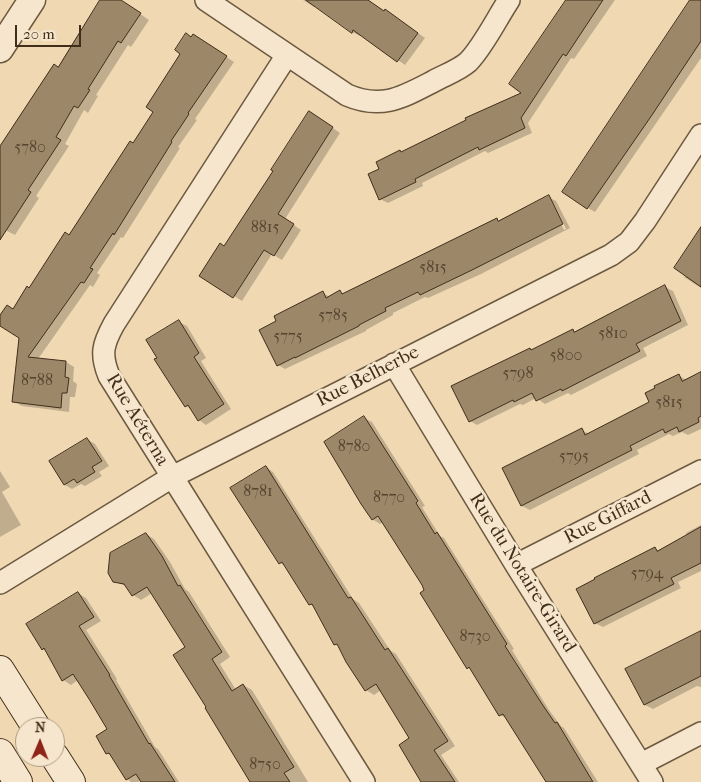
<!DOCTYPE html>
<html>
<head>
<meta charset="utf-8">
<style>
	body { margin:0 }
	#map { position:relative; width:701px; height:782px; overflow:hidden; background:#f0d9b2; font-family:"IM FELL French Canon",serif }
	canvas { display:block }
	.north { position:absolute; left:15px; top:717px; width:50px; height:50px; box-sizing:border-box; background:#f5e6cd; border:1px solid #ad9c85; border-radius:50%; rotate:1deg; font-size:14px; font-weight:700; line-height:20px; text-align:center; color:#402e1a }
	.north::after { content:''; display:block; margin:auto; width:18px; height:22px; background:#8f2418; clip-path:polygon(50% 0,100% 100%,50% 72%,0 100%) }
	.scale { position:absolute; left:15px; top:25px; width:66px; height:22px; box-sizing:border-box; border:2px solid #402e1a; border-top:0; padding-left:6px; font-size:15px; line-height:18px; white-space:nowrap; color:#402e1a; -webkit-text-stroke:4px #f5e6cd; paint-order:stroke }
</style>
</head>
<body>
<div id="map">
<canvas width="701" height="782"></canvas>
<div class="north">N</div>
<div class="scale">20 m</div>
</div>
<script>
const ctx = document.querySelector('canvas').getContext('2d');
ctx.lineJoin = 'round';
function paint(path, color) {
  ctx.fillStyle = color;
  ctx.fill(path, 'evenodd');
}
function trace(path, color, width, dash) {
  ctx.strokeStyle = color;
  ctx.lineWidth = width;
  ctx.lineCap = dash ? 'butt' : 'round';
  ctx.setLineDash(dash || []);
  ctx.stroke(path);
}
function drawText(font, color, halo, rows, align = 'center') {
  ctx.font = font + ' "IM FELL French Canon",serif';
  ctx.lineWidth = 5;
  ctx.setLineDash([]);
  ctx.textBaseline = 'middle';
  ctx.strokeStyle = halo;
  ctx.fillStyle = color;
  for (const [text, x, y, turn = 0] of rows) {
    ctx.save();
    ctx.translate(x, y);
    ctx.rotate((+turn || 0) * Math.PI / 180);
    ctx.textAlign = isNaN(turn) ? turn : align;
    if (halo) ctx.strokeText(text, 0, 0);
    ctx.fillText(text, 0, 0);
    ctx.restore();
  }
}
const shadow = new Path2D(`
	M 101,0 L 120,0 L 149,20 L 131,47 L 128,45 L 96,95 L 98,96 L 88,113 L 84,110 L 65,144 L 69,146 L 36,196 L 39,198 L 15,235 L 5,230 L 0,238 L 0,148 L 58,68 Z
	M 303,0 L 368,0 L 385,12 L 393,15 L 425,38 L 405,65 L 361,34 L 360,36 L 352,32 L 315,5 L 314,7 Z
	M 567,0 L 615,0 L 574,59 L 571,58 L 528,123 L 532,133 L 488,153 L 485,151 L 422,183 L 423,186 L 388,203 L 380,199 L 381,169 L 400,151 L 402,153 L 524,93 Z
	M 691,0 L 701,0 L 701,58 L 595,212 L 588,208 Z
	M 192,38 L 202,41 L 234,62 L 195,119 L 197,120 L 178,147 L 180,148 L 123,238 L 121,237 L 97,273 L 100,275 L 93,287 L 90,285 L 38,359 L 66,362 L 74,367 L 73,381 L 77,384 L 75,397 L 70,397 L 69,412 L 22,406 L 13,401 L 21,337 L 0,321 L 0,318 L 13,310 L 30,289 L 134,145 L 155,111 Z
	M 317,117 L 340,133 L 285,219 L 301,230 L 282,260 L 272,254 L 242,301 L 201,275 L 224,247 Z
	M 548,197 L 556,201 L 570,228 L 481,274 L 428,298 L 425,297 L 393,313 L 393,315 L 366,330 L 366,331 L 285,369 L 278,365 L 323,293 L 330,297 L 340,292 L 345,294 L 497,220 L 500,222 ZM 550,202 L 553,202 L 566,229 L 564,230 Z
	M 701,229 L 701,288 L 684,277 L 687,276 Z
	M 665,287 L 673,291 L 688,325 L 643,348 L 647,356 L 571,395 L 568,393 L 545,404 L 536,398 L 523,405 L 520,404 L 477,425 L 470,421 L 530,349 L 532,350 L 573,331 L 576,332 Z
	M 179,322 L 187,326 L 206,358 L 201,361 L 231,409 L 206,425 L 199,420 L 193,411 L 186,406 L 158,359 Z
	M 701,373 L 701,429 L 688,435 L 682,432 L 673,436 L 669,434 L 637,450 L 639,454 L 530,510 L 522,506 L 582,430 L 589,434 L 651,403 L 679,376 L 687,380 Z
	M 364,418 L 372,422 L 425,506 L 422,507 L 440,536 L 444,538 L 514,649 L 512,650 L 549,710 L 561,726 L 564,728 L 598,782 L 547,782 L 508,719 L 500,715 L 472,670 L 468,668 L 426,590 L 383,522 L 380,524 L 372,519 Z
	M 87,439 L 95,444 L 109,466 L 99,472 L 102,476 L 85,486 L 81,484 L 72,489 L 65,485 Z
	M 266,467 L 273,472 L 353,599 L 359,603 L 390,650 L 396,654 L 455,746 L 441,755 L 459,782 L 423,782 L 411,739 L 381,690 L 374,695 L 366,690 L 340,647 L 335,644 L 315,607 L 310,604 L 287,567 L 280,563 Z
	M 0,471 L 10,487 L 2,492 L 21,525 L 0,537 Z
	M 701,525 L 701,571 L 678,582 L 681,588 L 603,627 L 595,623 L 655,548 L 659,551 L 687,536 L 686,533 Z
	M 146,534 L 154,539 L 170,562 L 185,589 L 189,592 L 230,657 L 220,664 L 236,690 L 243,685 L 252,690 L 308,782 L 252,782 L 208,707 L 187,648 L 152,593 L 141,600 L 133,595 L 128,587 L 114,581 Z
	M 78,593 L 86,598 L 101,621 L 86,630 L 117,679 L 116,680 L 155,747 L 158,749 L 179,782 L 143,782 L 141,780 L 138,782 L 131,782 L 127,779 L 112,756 L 107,753 L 109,730 L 78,680 L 71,685 L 63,680 L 47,652 L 42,649 Z
	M 701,632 L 701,687 L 697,686 L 653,709 L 645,705 L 627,669 Z`);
const building = new Path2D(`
	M 100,0 L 121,0 L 141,13 L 121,43 L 118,41 L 88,89 L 90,90 L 78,108 L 74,106 L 56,137 L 61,140 L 28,190 L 31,192 L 0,240 L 0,146 L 54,64 L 58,67 Z
	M 306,0 L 368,0 L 384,11 L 385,9 L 418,33 L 397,62 L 353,30 L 352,33 Z
	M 566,0 L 603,0 L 566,56 L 563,54 L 521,118 L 525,128 L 479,150 L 478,147 L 415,179 L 416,182 L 379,200 L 368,174 L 379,169 L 376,162 L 400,150 L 401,152 L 466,120 L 465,118 L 521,93 L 509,84 Z
	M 690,0 L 701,0 L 701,41 L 652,115 L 587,209 L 562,192 Z
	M 186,33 L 191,37 L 193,34 L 227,56 L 188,113 L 189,114 L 171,141 L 172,142 L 114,235 L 113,233 L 90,268 L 93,269 L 84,283 L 81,282 L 28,357 L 66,361 L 65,377 L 69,378 L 67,393 L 62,393 L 61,408 L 12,402 L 19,338 L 0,326 L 0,315 L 7,305 L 13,309 L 27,286 L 29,288 L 65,232 L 69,235 L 130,141 L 133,143 L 153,112 L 146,107 L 180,54 L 175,50 Z
	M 309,111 L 333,127 L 278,214 L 294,224 L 274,256 L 264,250 L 233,298 L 199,276 L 220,243 L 224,246 L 273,171 L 271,170 Z
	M 549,195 L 563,224 L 472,270 L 420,295 L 418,292 L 385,308 L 386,311 L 359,325 L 359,326 L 295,358 L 295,357 L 277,366 L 259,330 L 276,321 L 274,316 L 323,291 L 326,298 L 340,290 L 342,294 L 497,218 L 498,221 Z
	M 701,227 L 701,287 L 674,268 Z
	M 665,285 L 681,321 L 636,344 L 640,351 L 562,391 L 561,389 L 536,401 L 532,393 L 514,402 L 513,400 L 469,422 L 451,386 L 530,348 L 531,350 L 573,329 L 574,332 Z
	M 179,320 L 199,353 L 194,357 L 224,404 L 198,421 L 188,405 L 185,407 L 154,359 L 157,358 L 146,340 Z
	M 701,372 L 701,416 L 698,418 L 699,422 L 679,432 L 677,427 L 665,433 L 663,429 L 630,446 L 632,450 L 521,506 L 502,468 L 582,428 L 585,435 L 649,402 L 645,393 L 655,388 L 654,386 L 679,374 L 682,381 Z
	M 364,416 L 418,501 L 416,503 L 435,534 L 437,532 L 507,644 L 505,646 L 542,704 L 555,723 L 557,722 L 593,782 L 546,782 L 503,714 L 499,716 L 469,667 L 467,669 L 420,593 L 424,590 L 422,585 L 378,516 L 372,520 L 361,504 L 324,442 Z
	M 87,438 L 102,461 L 92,467 L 95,472 L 77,483 L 74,479 L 64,485 L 49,461 Z
	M 266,466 L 348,598 L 351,597 L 385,650 L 388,648 L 448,741 L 434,750 L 455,782 L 421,782 L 399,745 L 409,738 L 376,684 L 365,691 L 346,662 L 337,644 L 334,645 L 312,604 L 309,605 L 282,562 L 279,564 L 230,488 Z
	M 701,527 L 701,563 L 671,578 L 674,584 L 594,624 L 576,589 L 595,579 L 594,578 L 655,547 L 657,551 Z
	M 146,533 L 162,556 L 178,586 L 180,585 L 222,652 L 212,659 L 232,691 L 243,684 L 294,767 L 284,773 L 290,782 L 250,782 L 205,708 L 206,707 L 173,655 L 185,647 L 147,587 L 132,596 L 124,584 L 113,582 L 108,573 L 110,553 Z
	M 78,592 L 94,617 L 79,626 L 110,675 L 109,675 L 149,744 L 150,743 L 175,782 L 141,782 L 136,774 L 126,780 L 109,753 L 106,754 L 96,736 L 107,729 L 89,699 L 73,674 L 62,681 L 44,648 L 42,650 L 26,624 Z
	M 701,631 L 701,676 L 644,705 L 625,669 Z`);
const minor = new Path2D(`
	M 206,0 L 347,95 C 382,110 403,97 434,81 C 445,75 459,70 468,62 C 483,47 497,18 509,0
	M 287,55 L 114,324 C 103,344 100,354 109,376 L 364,782
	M 394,364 L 516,565 L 652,782
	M 516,565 L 701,471
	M 0,583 L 172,477 L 611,255 L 629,242 L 645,221 L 701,135
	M 641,764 L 701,733`);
const tertiary = new Path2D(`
	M 0,49 L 32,0`);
const secondary = new Path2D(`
	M 0,670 L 36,727
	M 0,753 L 18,782
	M 55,757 L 71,782`);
const numberNames = [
	["5780",30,148],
	["8815",265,228],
	["5815",433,268],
	["5785",333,316],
	["5810",613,334],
	["5775",288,337],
	["5800",566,356],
	["5798",518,374],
	["8788",37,381],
	["5815",669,403],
	["8780",354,447],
	["5795",574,457],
	["8781",258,492],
	["8770",389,498],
	["5794",647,574],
	["8730",475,637],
	["8750",265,765]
];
const streetNames = [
	["Rue Belherbe",368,377,-27],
	["Rue Aéterna",137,420,59],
	["Rue Giffard",608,518,-27],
	["Rue du Notaire-Girard",522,573,58]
];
paint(shadow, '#0003');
paint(building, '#9c8769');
trace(building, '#402e1a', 1);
trace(minor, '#6c5940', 24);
trace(tertiary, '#6c5940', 29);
trace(secondary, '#402e1a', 30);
trace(minor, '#f5e6cd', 21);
trace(tertiary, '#f5e6cd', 26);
trace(secondary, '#f5e6cd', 28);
drawText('16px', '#57442e', null, numberNames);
drawText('19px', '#402e1a', '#f5e6cd', streetNames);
</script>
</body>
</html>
